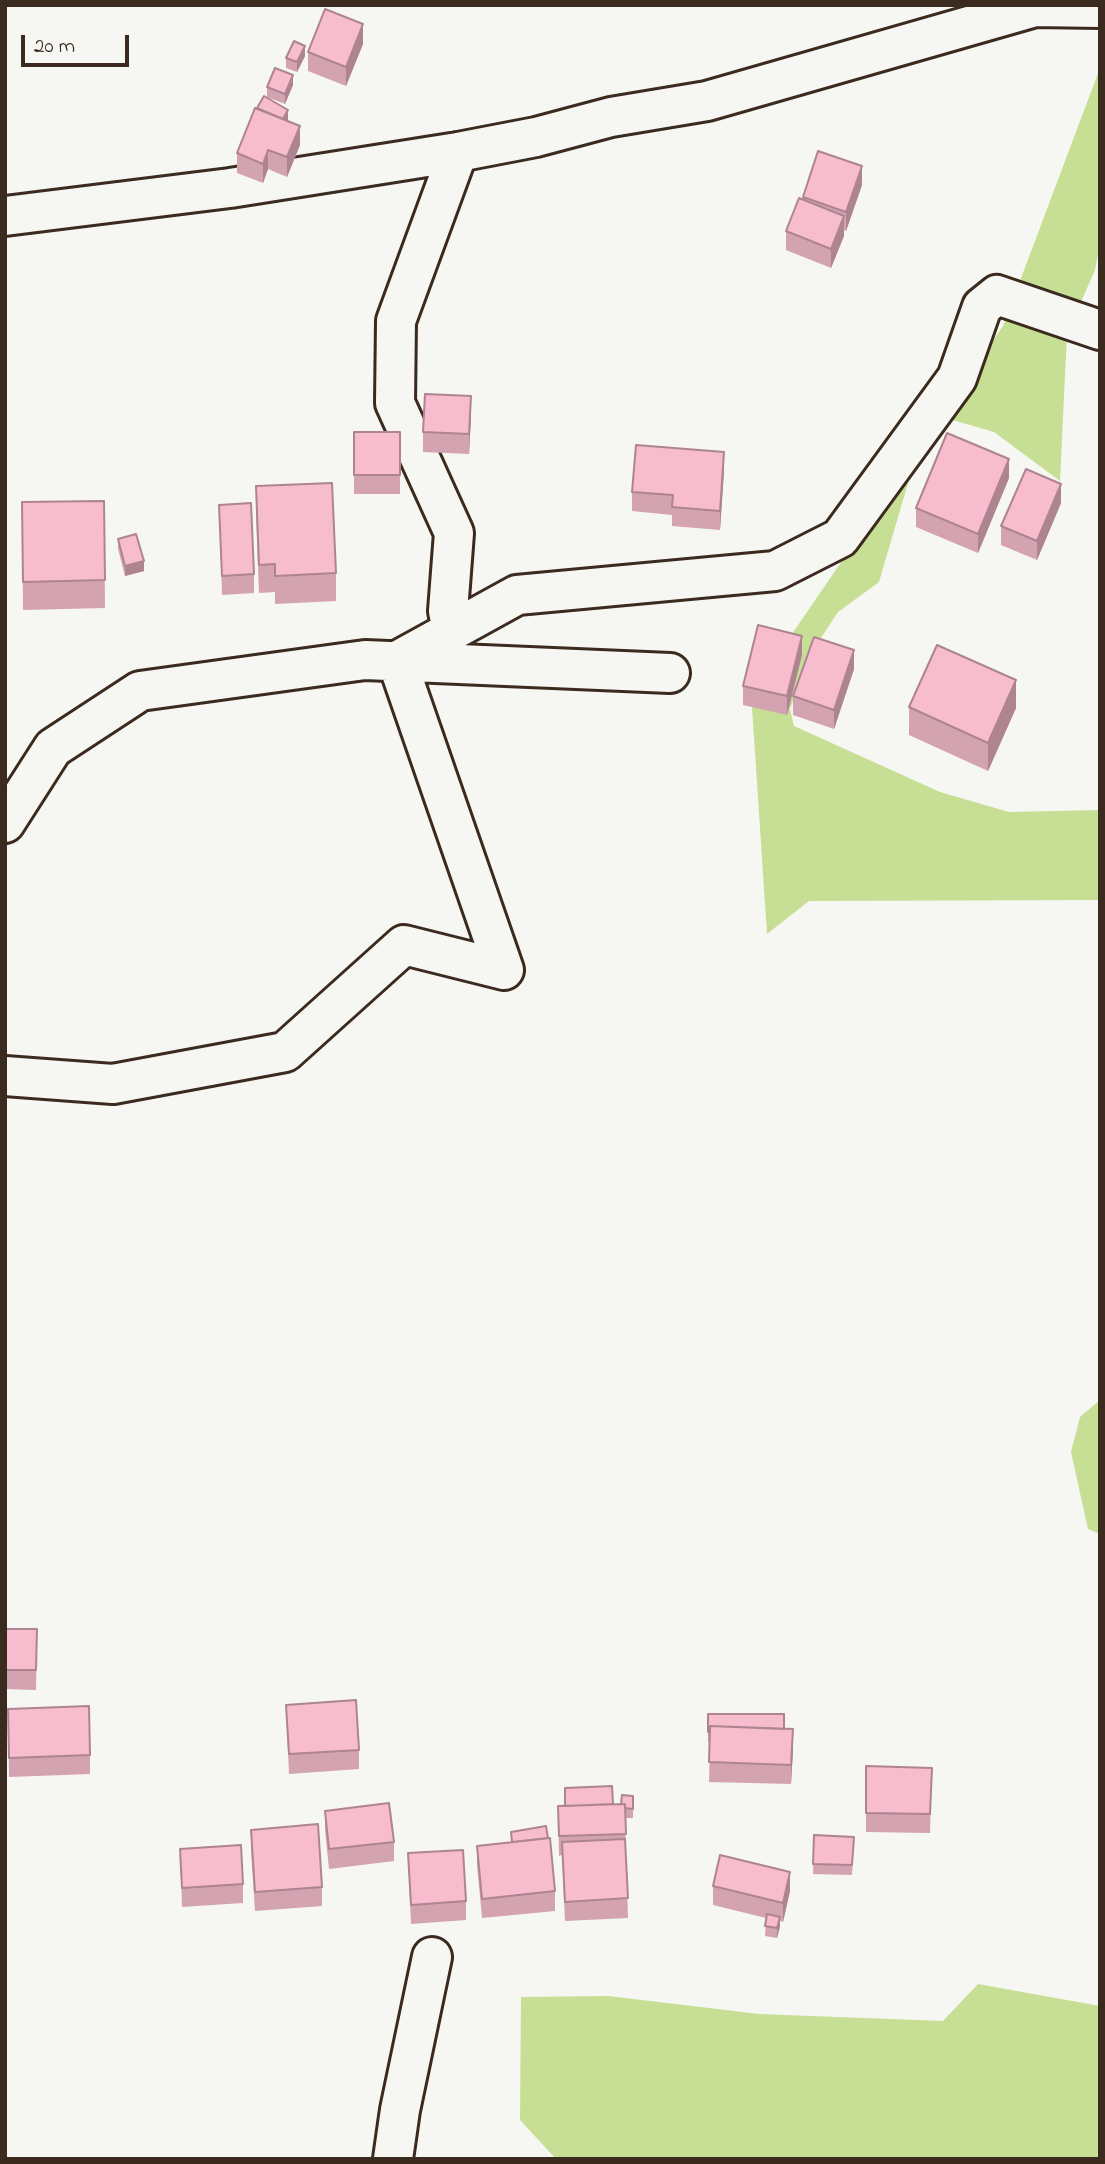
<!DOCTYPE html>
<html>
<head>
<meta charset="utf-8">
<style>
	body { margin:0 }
	#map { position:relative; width:1105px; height:2164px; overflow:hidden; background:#f6f6f2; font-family:"Indie Flower",sans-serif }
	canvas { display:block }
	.frame { position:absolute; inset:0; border:7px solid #3b2a1e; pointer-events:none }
	.scale { position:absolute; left:21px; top:35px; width:108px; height:32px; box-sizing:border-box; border:4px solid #3b2a1e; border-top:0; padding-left:9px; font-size:21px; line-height:24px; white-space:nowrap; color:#3b2a1e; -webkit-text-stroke:5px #f6f6f2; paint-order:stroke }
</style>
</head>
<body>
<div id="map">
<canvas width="1105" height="2164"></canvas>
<div class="frame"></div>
<div class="scale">20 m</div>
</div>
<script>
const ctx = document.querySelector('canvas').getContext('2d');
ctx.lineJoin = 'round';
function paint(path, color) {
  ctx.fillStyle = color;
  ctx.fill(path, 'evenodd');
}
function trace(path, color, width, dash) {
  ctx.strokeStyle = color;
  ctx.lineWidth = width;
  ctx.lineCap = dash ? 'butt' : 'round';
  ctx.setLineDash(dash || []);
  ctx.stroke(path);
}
const green = new Path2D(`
	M 1100,68 L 1100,244 L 1095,270 L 1067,334 L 1060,481 L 994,432 L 949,419 L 915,459 L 879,582 L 838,612 L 809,656 L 790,709 L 794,726 L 940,792 L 1009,812 L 1100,810 L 1100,900 L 809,901 L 767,934 L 752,707 L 781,650 L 1003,326 Z
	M 1100,1400 L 1100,1534 L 1088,1529 L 1071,1452 L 1080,1417 Z
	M 978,1984 L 1100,2006 L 1100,2159 L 556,2159 L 520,2120 L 521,1997 L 608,1996 L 759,2014 L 943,2021 Z`);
const minor = new Path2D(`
	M 5,216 L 230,188 L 458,152 L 536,137 L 611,117 L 707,101 L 1035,7 L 1100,8
	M 452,631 L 448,611 L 454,533 L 395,403 L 396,321 L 458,152
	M 5,823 L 53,748 L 140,691 L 365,660 L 670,673
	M 504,970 L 397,661 L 517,595 L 775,571 L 840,538 L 957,378 L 982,307 L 997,295 L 1100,330
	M 5,1076 L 113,1084 L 285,1052 L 404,945 L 504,970
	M 393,2159 L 400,2110 L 432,1957`);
const wall = new Path2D(`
	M 363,44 L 346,86 L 308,71 L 308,52 Z
	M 305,56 L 297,72 L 286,68 L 286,58 Z
	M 293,85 L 285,104 L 267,97 L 267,87 Z
	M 288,120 L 288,121 L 300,145 L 287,177 L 268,169 L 263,183 L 237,173 L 237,153 Z
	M 862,185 L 846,231 L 844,230 L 844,236 L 831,268 L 786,250 L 786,231 L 803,200 L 803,197 Z
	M 471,415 L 469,454 L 423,452 L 423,432 Z
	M 354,432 L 400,432 L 400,494 L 354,494 Z
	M 724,471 L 720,530 L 672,526 L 672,515 L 632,511 L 632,492 Z
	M 1009,478 L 978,553 L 916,527 L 916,508 Z
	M 256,486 L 336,573 L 336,601 L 275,604 L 275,592 L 259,593 L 256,514 Z
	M 104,501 L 105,608 L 23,610 L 22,502 Z
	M 1061,503 L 1037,560 L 1001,545 L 1001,526 Z
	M 219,505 L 254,574 L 254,593 L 222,595 Z
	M 118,539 L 144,571 L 125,576 L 118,549 Z
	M 802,655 L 787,715 L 743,705 L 743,686 Z
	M 854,669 L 834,729 L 793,715 L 793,696 Z
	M 909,707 L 1016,708 L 988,771 L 909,735 Z
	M 5,1629 L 37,1629 L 36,1690 L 5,1689 Z
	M 286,1705 L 359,1750 L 359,1769 L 289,1774 Z
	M 8,1709 L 90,1755 L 90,1774 L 9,1777 Z
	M 708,1714 L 784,1729 L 793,1749 L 791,1784 L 709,1782 L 710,1742 L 708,1742 Z
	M 866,1766 L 932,1768 L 930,1833 L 866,1832 Z
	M 633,1796 L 633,1818 L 625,1818 L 628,1918 L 565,1921 L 562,1855 L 559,1856 L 558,1806 L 621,1804 Z
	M 325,1811 L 394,1842 L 394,1861 L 329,1869 L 325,1830 Z
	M 251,1830 L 322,1887 L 322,1906 L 255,1911 L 251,1849 Z
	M 511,1832 L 555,1891 L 555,1911 L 482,1918 L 477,1865 L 477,1846 L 511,1842 Z
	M 814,1835 L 854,1837 L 852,1875 L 813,1874 Z
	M 180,1849 L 243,1884 L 243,1903 L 182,1907 Z
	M 408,1853 L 466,1901 L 466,1920 L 411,1924 Z
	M 713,1886 L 790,1891 L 783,1922 L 780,1921 L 777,1938 L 765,1936 L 766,1918 L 713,1905 Z`);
const shadedWall = new Path2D(`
	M 363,24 L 363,44 L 346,86 L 346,67 Z
	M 305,46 L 305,56 L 297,72 L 297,62 Z
	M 293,75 L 293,85 L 285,104 L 285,94 Z
	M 288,110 L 288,120 L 281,132 L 281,122 Z
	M 300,126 L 300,145 L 287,177 L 287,157 Z
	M 268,150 L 268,169 L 263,183 L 263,164 Z
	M 862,166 L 862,185 L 846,231 L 846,212 Z
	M 844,216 L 844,236 L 831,268 L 831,249 Z
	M 471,396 L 471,415 L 469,454 L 469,434 Z
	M 724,452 L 724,471 L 720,530 L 720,511 Z
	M 1009,459 L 1009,478 L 978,553 L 978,534 Z
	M 1061,484 L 1061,503 L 1037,560 L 1037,541 Z
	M 144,561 L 144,571 L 125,576 L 125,566 Z
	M 802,636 L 802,655 L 787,715 L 787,696 Z
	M 854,650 L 854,669 L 834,729 L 834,710 Z
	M 1016,680 L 1016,708 L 988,771 L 988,743 Z
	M 793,1729 L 793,1749 L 791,1784 L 791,1765 Z
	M 790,1872 L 790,1891 L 783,1922 L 783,1903 Z
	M 780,1917 L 780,1927 L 777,1938 L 777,1928 Z`);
const building = new Path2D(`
	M 325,9 L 363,24 L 346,67 L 308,52 Z
	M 294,41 L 305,46 L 297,62 L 286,58 Z
	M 275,68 L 293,75 L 285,94 L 267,87 Z
	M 264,96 L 288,110 L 283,119 L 257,108 Z
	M 255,108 L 300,126 L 287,157 L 268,150 L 263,164 L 237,153 Z
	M 818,151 L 862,166 L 846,212 L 803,197 Z
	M 799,198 L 844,216 L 831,249 L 786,231 Z
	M 425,394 L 471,396 L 469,434 L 423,432 Z
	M 354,432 L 400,432 L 400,475 L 354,475 Z
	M 947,433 L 1009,459 L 978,534 L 916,508 Z
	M 636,445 L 724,452 L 720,511 L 672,507 L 673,495 L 632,492 Z
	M 1026,469 L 1061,484 L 1037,541 L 1001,526 Z
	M 332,483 L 336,573 L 275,576 L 275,564 L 259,565 L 256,486 Z
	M 104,501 L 105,580 L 23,582 L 22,502 Z
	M 251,503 L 254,574 L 222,576 L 219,505 Z
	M 136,534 L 144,561 L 125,566 L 118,539 Z
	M 758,625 L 802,636 L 787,696 L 743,686 Z
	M 814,637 L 854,650 L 834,710 L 793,696 Z
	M 937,645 L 1016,680 L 988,743 L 909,707 Z
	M 5,1629 L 37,1629 L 36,1670 L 5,1670 Z
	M 356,1700 L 359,1750 L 289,1754 L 286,1705 Z
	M 89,1706 L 90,1755 L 9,1758 L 8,1709 Z
	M 708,1714 L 784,1714 L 784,1729 L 710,1726 L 710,1732 L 708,1732 Z
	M 710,1726 L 793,1729 L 791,1765 L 709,1762 Z
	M 866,1766 L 932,1768 L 930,1814 L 866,1813 Z
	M 612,1786 L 613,1804 L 565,1806 L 565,1788 Z
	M 622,1795 L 633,1796 L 633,1809 L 625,1808 L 625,1804 L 621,1804 Z
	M 389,1803 L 394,1842 L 329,1849 L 325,1811 Z
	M 625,1804 L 626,1834 L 559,1836 L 558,1806 Z
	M 318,1824 L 322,1887 L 255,1892 L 251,1830 Z
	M 546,1826 L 548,1838 L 512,1842 L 511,1832 Z
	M 814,1835 L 854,1837 L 852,1865 L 813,1864 Z
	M 550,1838 L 555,1891 L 482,1899 L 477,1846 Z
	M 625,1839 L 628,1898 L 565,1902 L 562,1842 Z
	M 241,1845 L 243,1884 L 182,1888 L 180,1849 Z
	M 463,1850 L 466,1901 L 411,1905 L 408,1853 Z
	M 720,1855 L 790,1872 L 783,1903 L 713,1886 Z
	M 767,1914 L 780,1917 L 777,1928 L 765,1926 Z`);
paint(green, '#c6df95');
trace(minor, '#3b2a1e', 44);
trace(minor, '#f6f6f2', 38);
paint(wall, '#d4a3b1');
paint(shadedWall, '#ad8490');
paint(building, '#f7bdce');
trace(building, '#ad8490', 2);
</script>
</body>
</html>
